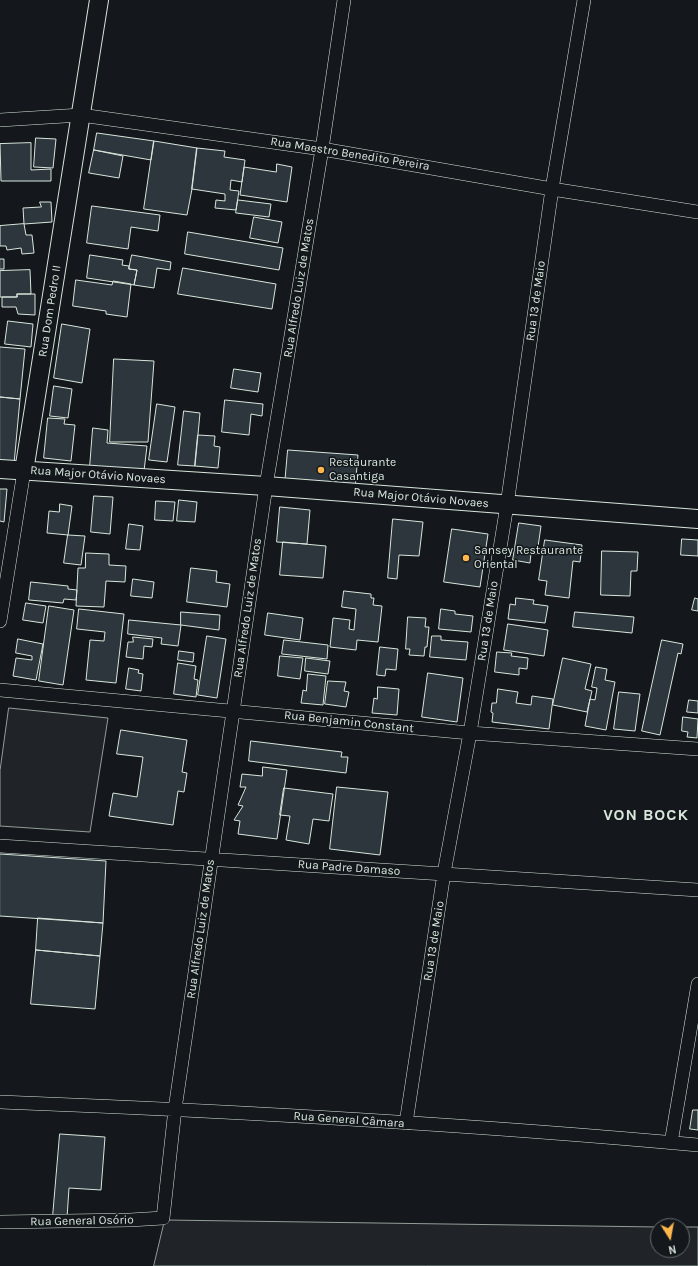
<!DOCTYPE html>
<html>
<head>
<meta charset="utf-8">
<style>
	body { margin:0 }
	#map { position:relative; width:698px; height:1266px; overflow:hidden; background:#14181c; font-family:Karla,sans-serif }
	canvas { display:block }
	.north { position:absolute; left:650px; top:1218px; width:40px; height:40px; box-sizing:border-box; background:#14181c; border:1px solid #626a69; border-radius:50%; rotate:169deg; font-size:11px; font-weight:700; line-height:16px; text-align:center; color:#d8e6dc }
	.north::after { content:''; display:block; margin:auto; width:14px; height:18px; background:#ffb74d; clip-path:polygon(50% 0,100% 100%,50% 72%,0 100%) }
</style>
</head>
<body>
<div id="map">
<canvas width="698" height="1266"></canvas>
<div class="north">N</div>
</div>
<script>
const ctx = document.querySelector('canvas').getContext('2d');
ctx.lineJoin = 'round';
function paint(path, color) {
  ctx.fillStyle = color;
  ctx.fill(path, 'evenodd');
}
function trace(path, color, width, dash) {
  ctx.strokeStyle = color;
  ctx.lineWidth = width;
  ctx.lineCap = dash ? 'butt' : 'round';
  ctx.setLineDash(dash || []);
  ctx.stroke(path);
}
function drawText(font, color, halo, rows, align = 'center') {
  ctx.font = font + ' Karla,sans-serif';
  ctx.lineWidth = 3;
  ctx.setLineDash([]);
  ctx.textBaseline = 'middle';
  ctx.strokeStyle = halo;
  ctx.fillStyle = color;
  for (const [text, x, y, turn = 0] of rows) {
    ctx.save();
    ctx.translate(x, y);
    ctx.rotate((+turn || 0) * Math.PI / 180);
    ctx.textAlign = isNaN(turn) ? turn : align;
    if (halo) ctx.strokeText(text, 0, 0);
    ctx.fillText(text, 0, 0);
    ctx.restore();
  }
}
const green = new Path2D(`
	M 9,708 L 108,718 L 90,832 L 0,826 L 0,771 Z
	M 165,1220 L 658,1227 L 658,1250 L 682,1250 L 682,1227 L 698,1227 L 698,1266 L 154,1266 Z`);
const building = new Path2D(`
	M 97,133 L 154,141 L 151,160 L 94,150 Z
	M 36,138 L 56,139 L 53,168 L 34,167 Z
	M 154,141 L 197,148 L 192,189 L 187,215 L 144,209 Z
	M 31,143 L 31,170 L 51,169 L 51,181 L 1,181 L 0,144 Z
	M 197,148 L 225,151 L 224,157 L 245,160 L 242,182 L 231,180 L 230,190 L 239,191 L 236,210 L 215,208 L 216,200 L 225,201 L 225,194 L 192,189 Z
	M 94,150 L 123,156 L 119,178 L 89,173 Z
	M 277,164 L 292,167 L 287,202 L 240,195 L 244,167 L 276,172 Z
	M 238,200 L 271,204 L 269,217 L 236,213 Z
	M 40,202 L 51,202 L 52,222 L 24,224 L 23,208 L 41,207 Z
	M 92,206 L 160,215 L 158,231 L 131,227 L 128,249 L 87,243 Z
	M 254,217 L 282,222 L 278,243 L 250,238 Z
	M 24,224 L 26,235 L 32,235 L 34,253 L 22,254 L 21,248 L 7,250 L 6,246 L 0,246 L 0,226 Z
	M 188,232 L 283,248 L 279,270 L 185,254 Z
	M 90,255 L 123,260 L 122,265 L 129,266 L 129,269 L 137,270 L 134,285 L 87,278 Z
	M 132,255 L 171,262 L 170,270 L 157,268 L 154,288 L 134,285 L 137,270 L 129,269 Z
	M 0,259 L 4,259 L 4,269 L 0,269 Z
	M 183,268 L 276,284 L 272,309 L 178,294 Z
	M 30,270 L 31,294 L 17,294 L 17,297 L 0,297 L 0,271 Z
	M 76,280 L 112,285 L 113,281 L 131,284 L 127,317 L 106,314 L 106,311 L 73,306 Z
	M 17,294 L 35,294 L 35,315 L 18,314 L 16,307 L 2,307 L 2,297 L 17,297 Z
	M 8,321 L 33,324 L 31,347 L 5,344 Z
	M 62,324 L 90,329 L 82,383 L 54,378 Z
	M 0,347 L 25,349 L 20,399 L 0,397 Z
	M 114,359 L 154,361 L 148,442 L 110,442 Z
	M 234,369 L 261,373 L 258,392 L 231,388 Z
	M 54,386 L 72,389 L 68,418 L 50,416 Z
	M 0,397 L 20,399 L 14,464 L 0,462 Z
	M 225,400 L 263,404 L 262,416 L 251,414 L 249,435 L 222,432 Z
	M 157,404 L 175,407 L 167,462 L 149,460 Z
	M 184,411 L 200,413 L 195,466 L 178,465 Z
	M 48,418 L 65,419 L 64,424 L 75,425 L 71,461 L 44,458 Z
	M 93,428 L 108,430 L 107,443 L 147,446 L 144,471 L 90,467 Z
	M 198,435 L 215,436 L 214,446 L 220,447 L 218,468 L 195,466 Z
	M 288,450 L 358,455 L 355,489 L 285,484 Z
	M 0,489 L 7,489 L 4,522 L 0,521 Z
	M 94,496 L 113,497 L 110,534 L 91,532 Z
	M 179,500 L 197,502 L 195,522 L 177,521 Z
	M 156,501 L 175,502 L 173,521 L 155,520 Z
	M 60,504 L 72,506 L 68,535 L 47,533 L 49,511 L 59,512 Z
	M 280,507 L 310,510 L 307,544 L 277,542 Z
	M 393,519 L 423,522 L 419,556 L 399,555 L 397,579 L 388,578 Z
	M 519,523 L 541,526 L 537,554 L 531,553 L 530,563 L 513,560 Z
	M 129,524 L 143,526 L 140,550 L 126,549 Z
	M 452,529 L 488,534 L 480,587 L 444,582 Z
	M 68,535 L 85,536 L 81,565 L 64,563 Z
	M 682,539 L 698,540 L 698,556 L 681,555 Z
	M 545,540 L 582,545 L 580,562 L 573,561 L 569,598 L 545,595 L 547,581 L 539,580 Z
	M 283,542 L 326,546 L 323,578 L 280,575 Z
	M 602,551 L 638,552 L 637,571 L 631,571 L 630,596 L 601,595 Z
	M 86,553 L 109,554 L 109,565 L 126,566 L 125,582 L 106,581 L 104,607 L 76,606 L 78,568 L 85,568 Z
	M 191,568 L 217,571 L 216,582 L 230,584 L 227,607 L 187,602 Z
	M 133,579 L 154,582 L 152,598 L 131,596 Z
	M 31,582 L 68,586 L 68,589 L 77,590 L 76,600 L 64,599 L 63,603 L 29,600 Z
	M 344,591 L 371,594 L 371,598 L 374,598 L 373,605 L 382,606 L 378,642 L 357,640 L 356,650 L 330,647 L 333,618 L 350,620 L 349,629 L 354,630 L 356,609 L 342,607 Z
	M 516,598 L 534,600 L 533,604 L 548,606 L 545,623 L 508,619 L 510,604 L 515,605 Z
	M 695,598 L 698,599 L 698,611 L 692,610 Z
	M 26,603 L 46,606 L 43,623 L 23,620 Z
	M 49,606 L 74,610 L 63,685 L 39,681 Z
	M 79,609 L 124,614 L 116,683 L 86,680 L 90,640 L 104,641 L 105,632 L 77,629 Z
	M 441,609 L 455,611 L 455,614 L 473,616 L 471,632 L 439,629 Z
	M 181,612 L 220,615 L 219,630 L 181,625 Z
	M 575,612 L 634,617 L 632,633 L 573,627 Z
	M 268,613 L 303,618 L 300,640 L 265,635 Z
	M 408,617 L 426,618 L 425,627 L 429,627 L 427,647 L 425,647 L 424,656 L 409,655 L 410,649 L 406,649 Z
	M 129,620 L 181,625 L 178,646 L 161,644 L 162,638 L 128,634 Z
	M 508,624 L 548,630 L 544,656 L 504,650 Z
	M 207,636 L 226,639 L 217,698 L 198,695 Z
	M 432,636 L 441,636 L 441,640 L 468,642 L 466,660 L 430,657 Z
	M 133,637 L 153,639 L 152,647 L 144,646 L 143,659 L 126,657 L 128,642 L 133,642 Z
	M 18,639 L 43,644 L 36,680 L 13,676 L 16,658 L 32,660 L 32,656 L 16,653 Z
	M 284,640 L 328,645 L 327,659 L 282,654 Z
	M 662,640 L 683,644 L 681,654 L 678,653 L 660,735 L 642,731 Z
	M 380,647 L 398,649 L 396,670 L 386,669 L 385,676 L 377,675 Z
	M 179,651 L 194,653 L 193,662 L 178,660 Z
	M 497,652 L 512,653 L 511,656 L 528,658 L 527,669 L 519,668 L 519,675 L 495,672 Z
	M 280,656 L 303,658 L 300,679 L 278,676 Z
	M 306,658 L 330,661 L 328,674 L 305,671 Z
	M 563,658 L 591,664 L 585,689 L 592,691 L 587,712 L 553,705 Z
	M 178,663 L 196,666 L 194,679 L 198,680 L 196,697 L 174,694 Z
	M 596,667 L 607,669 L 605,680 L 615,682 L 606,730 L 585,726 L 590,699 L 595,700 L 597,688 L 592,687 Z
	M 129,668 L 139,670 L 138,673 L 143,674 L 141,691 L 126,689 Z
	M 428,673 L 463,678 L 457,722 L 422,717 Z
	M 308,674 L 326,676 L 323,705 L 301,703 L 303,690 L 306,691 Z
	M 328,681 L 346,682 L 344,691 L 349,692 L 346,707 L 325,704 Z
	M 378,687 L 399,689 L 397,715 L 372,713 L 374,698 L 377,699 Z
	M 498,689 L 518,692 L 516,703 L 531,705 L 532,696 L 553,699 L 549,729 L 492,722 L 493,713 L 491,712 L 492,703 L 496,703 Z
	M 619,692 L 640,694 L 635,731 L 614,729 Z
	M 689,700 L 698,701 L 698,713 L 687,712 Z
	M 683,717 L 698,719 L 697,738 L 687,737 L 688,732 L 682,731 Z
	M 121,730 L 187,740 L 182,772 L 187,773 L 184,792 L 178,791 L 173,825 L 109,816 L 113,793 L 137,797 L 143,757 L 117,754 Z
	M 251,741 L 342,752 L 341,757 L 348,757 L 346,773 L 249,761 Z
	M 263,767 L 287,770 L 277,839 L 238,834 L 240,821 L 234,820 L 243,806 L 238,805 L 246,787 L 240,787 L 242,774 L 262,776 Z
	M 337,787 L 388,792 L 380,855 L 330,849 Z
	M 284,788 L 333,794 L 329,821 L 313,819 L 309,844 L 286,840 L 290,816 L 280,815 Z
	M 0,854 L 106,861 L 103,923 L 0,916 Z
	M 38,918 L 103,923 L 100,956 L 36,950 Z
	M 36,950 L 100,956 L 95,1009 L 31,1004 Z
	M 693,1110 L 698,1110 L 698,1130 L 690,1129 Z
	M 60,1134 L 105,1137 L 101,1190 L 69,1188 L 67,1218 L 53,1216 Z`);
const street = new Path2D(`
	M 0,120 L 81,115 L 322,149 L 552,189 L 698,212
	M 0,621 L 24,471
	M 0,690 L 470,733 L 698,749
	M 0,846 L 698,890
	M 0,1102 C 233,1111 466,1124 698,1145
	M 406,1123 L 444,873 L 470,733 L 507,505 L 552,189 L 584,0
	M 671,1143 L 698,984
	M 0,1222 L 130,1220 L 163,1218 L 175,1109 L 266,486 L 322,149 L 344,0`);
const secondary = new Path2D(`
	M 0,469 L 266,486 L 698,519
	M 24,471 L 99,0`);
const markers = [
	[321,470,4,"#ffb74d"],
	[466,558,4,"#ffb74d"]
];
const streetNames = [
	["Rua Maestro Benedito Pereira",350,154,9],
	["Rua Alfredo Luiz de Matos",299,288,-81],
	["Rua 13 de Maio",536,301,-82],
	["Rua Dom Pedro II",50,311,-81],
	["Rua Major Otávio Novaes",98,475,4],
	["Rua Major Otávio Novaes",421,498,5],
	["Rua Alfredo Luiz de Matos",248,608,-82],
	["Rua 13 de Maio",488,621,-81],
	["Rua Benjamin Constant",349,722,6],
	["Rua Padre Damaso",349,868,4],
	["Rua Alfredo Luiz de Matos",201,929,-82],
	["Rua 13 de Maio",434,941,-81],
	["Rua General Câmara",349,1120,4],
	["Rua General Osório",82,1221,-1]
];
const poiNames = [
	["Restaurante",329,463],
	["Casantiga",329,477],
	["Sansey Restaurante",474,551],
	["Oriental",474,565]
];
const districtNames = [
	["VON BOCK",646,815]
];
paint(green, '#202428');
trace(green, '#939e99', 1);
paint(building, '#2c363c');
trace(building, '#d8e6dc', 1);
trace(street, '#d8e6dc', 14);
trace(secondary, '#d8e6dc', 20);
trace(street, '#14181c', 13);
trace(secondary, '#14181c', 18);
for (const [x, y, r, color] of markers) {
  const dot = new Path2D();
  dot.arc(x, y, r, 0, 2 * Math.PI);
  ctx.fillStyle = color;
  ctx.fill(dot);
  trace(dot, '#14181c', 1.5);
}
drawText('12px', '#d8e6dc', '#14181c', streetNames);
drawText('12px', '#d8e6dc', '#14181c', poiNames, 'left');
ctx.letterSpacing = '1px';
drawText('bold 16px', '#d8e6dc', '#14181c', districtNames);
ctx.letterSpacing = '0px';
</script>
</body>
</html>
